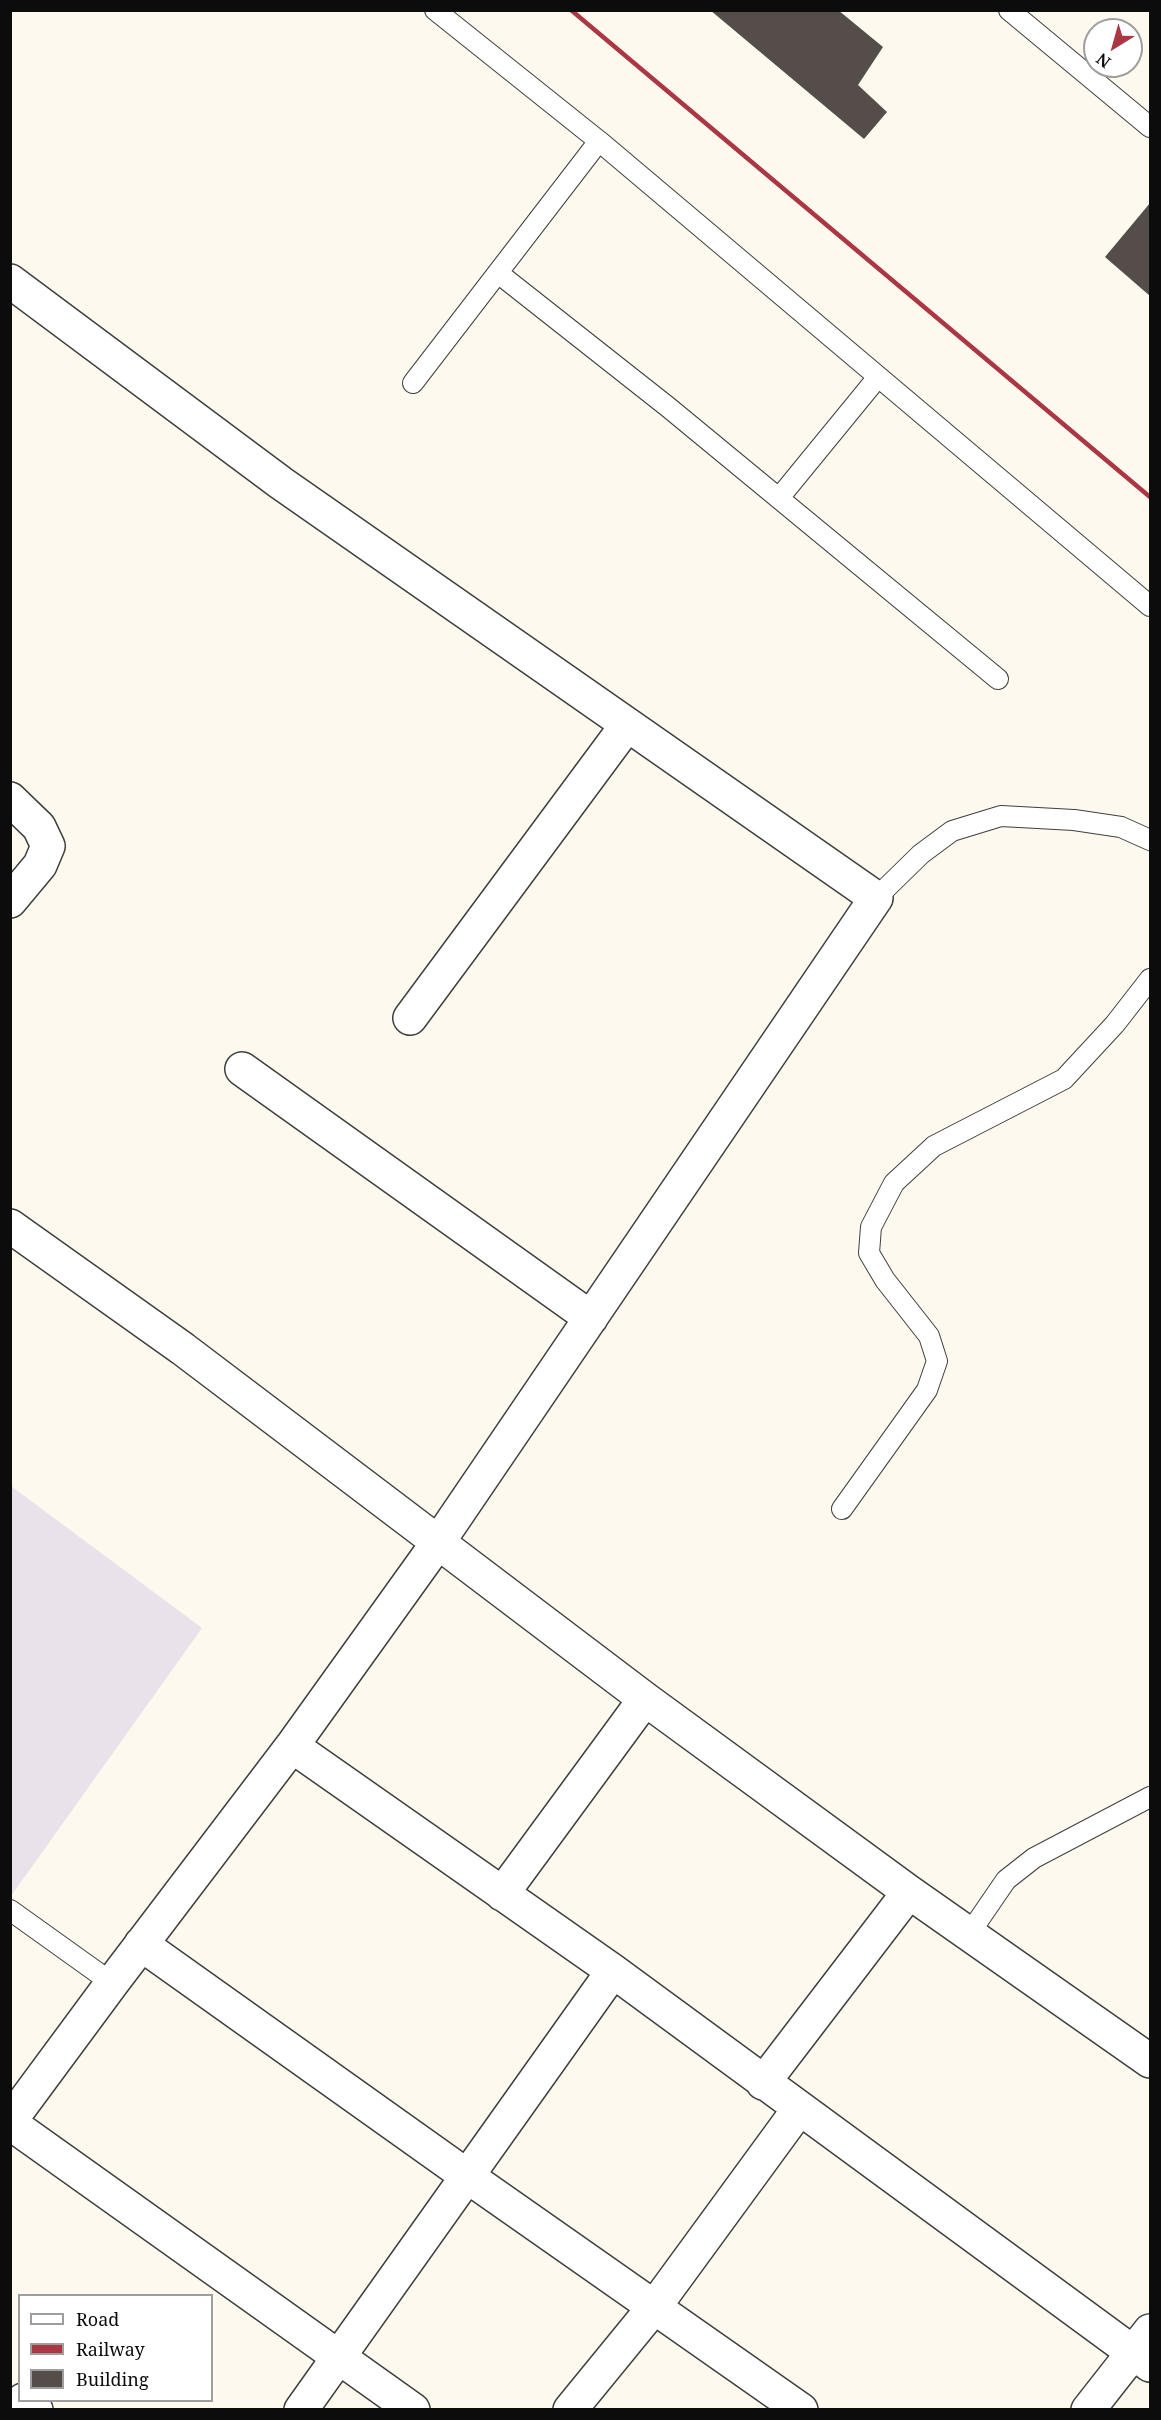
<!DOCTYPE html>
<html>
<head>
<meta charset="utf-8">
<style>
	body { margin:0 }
	#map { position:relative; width:1161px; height:2420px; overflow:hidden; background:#fdf9ee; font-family:"Noto Serif",serif }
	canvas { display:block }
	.frame { position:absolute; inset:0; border:12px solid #0c0c0c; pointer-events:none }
	.legend { position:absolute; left:18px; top:2294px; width:195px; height:108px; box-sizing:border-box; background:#fff; border:2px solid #9e9e9e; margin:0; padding:8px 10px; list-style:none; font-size:18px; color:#0c0c0c }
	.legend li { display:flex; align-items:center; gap:12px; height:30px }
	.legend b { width:30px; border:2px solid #9e9e9e }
	.north { position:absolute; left:1083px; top:18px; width:60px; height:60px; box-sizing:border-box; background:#fff; border:2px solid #9e9e9e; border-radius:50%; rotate:217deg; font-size:16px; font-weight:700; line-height:24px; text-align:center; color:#0c0c0c }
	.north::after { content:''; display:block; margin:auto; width:21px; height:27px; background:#ab3644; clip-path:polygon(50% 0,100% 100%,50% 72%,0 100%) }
</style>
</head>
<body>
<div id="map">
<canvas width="1161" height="2420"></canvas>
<div class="frame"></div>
<ul class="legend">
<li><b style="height:8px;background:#fff"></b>Road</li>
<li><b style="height:8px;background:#ab3644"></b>Railway</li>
<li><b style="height:16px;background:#544d4a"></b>Building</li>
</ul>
<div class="north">N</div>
</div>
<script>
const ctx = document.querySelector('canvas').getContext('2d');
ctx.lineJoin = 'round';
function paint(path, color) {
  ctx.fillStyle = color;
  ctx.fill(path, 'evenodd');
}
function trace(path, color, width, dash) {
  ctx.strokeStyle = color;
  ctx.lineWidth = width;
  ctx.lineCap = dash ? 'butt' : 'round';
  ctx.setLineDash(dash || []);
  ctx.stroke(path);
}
const industrial = new Path2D(`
	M 11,1486 L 202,1628 L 11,1896 Z`);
const building = new Path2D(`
	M 710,10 L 838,10 L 883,47 L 858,85 L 887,112 L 864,139 Z
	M 1150,203 L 1150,296 L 1105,257 Z`);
const service = new Path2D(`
	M 435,10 L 599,141 L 1150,606
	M 1009,10 L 1150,127
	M 498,273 L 668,407 L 998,679
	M 413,383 L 599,141
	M 779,498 L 878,377
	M 876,898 L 921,854 L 952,831 L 1001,816 L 1074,820 L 1121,827 L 1150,840
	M 842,1509 L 927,1390 L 937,1361 L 929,1336 L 885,1280 L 869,1253 L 871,1227 L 894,1183 L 934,1146 L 1064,1079 L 1115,1024 L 1150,979
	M 10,1910 L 112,1983
	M 969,1934 L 1006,1880 L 1034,1858 L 1150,1797`);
const minor = new Path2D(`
	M 10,281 L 281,483 L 876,898 L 439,1541 L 292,1746 L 112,1983 L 10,2121
	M 10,799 L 39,827 L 48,846 L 40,865 L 10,901
	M 410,1018 L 627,725
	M 242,1069 L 591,1318
	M 10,1226 L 183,1349 L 645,1699 L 909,1892 L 1150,2061
	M 292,1746 L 613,1971 L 1150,2365
	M 502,1894 L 645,1699
	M 141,1944 L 467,2176 L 801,2410
	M 763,2083 L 909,1892
	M 10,2123 L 413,2410
	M 23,2400 L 36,2410
	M 301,2410 L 613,1971
	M 570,2410 L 655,2306 L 799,2109
	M 1088,2410 L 1150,2331`);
const rail = new Path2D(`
	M 571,10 L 1150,497`);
paint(industrial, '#e9e2ea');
paint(building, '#544d4a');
trace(service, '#3f3f3f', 22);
trace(minor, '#3f3f3f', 36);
trace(service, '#fff', 20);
trace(minor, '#fff', 33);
trace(rail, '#ab3644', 4.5);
</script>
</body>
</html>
